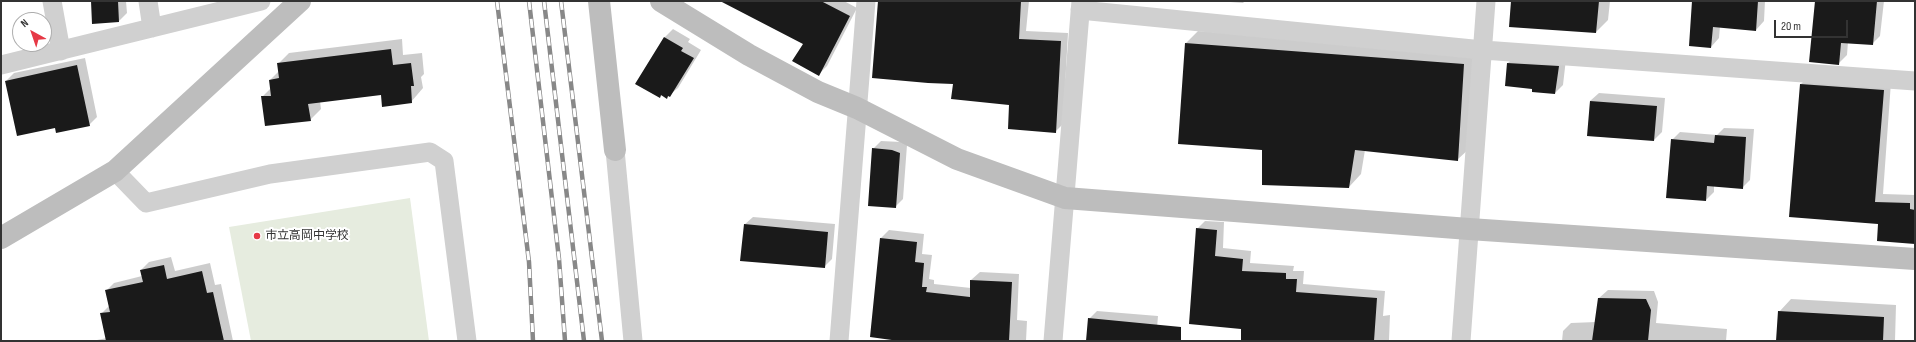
<!DOCTYPE html>
<html>
<head>
<meta charset="utf-8">
<style>
	body { margin:0 }
	#map { position:relative; width:1916px; height:342px; overflow:hidden; background:#fff; font-family:"Sofia Sans Condensed",sans-serif }
	canvas { display:block }
	.frame { position:absolute; inset:0; border:2px solid #333; pointer-events:none }
	.north { position:absolute; left:12px; top:12px; width:40px; height:40px; box-sizing:border-box; background:#fff; border:1px solid #adadad; border-radius:50%; rotate:320deg; font-size:11px; font-weight:700; line-height:16px; text-align:center; color:#333 }
	.north::after { content:''; display:block; margin:auto; width:14px; height:18px; background:#e63946; clip-path:polygon(50% 0,100% 100%,50% 72%,0 100%) }
	.scale { position:absolute; left:1774px; top:20px; width:74px; height:18px; box-sizing:border-box; border:2px solid #333; border-top:0; padding-left:5px; font-size:12px; line-height:14px; white-space:nowrap; color:#333; -webkit-text-stroke:3px #fff; paint-order:stroke }
</style>
</head>
<body>
<div id="map">
<canvas width="1916" height="342"></canvas>
<div class="frame"></div>
<div class="north">N</div>
<div class="scale">20 m</div>
</div>
<script>
const ctx = document.querySelector('canvas').getContext('2d');
ctx.lineJoin = 'round';
function paint(path, color) {
  ctx.fillStyle = color;
  ctx.fill(path, 'evenodd');
}
function trace(path, color, width, dash) {
  ctx.strokeStyle = color;
  ctx.lineWidth = width;
  ctx.lineCap = dash ? 'butt' : 'round';
  ctx.setLineDash(dash || []);
  ctx.stroke(path);
}
function drawText(font, color, halo, rows, align = 'center') {
  ctx.font = font + ' "Sofia Sans Condensed","Noto Sans JP",sans-serif';
  ctx.lineWidth = 4;
  ctx.setLineDash([]);
  ctx.textBaseline = 'middle';
  ctx.strokeStyle = halo;
  ctx.fillStyle = color;
  for (const [text, x, y, turn = 0] of rows) {
    ctx.save();
    ctx.translate(x, y);
    ctx.rotate((+turn || 0) * Math.PI / 180);
    ctx.textAlign = isNaN(turn) ? turn : align;
    if (halo) ctx.strokeText(text, 0, 0);
    ctx.fillText(text, 0, 0);
    ctx.restore();
  }
}
const green = new Path2D(`
	M 410,198 L 429,341 L 251,341 L 229,227 Z`);
const shadow = new Path2D(`
	M 92,1 L 126,1 L 127,13 L 119,21 Z
	M 750,1 L 844,1 L 857,8 L 827,66 L 819,74 L 804,44 Z
	M 879,1 L 1029,1 L 1026,31 L 1068,33 L 1063,124 L 1055,132 L 1010,104 L 954,83 Z
	M 1217,1 L 1245,1 L 1243,3 Z
	M 1512,1 L 1610,1 L 1608,20 L 1596,32 Z
	M 1693,1 L 1765,1 L 1764,21 L 1756,30 L 1720,26 L 1719,38 L 1711,47 Z
	M 1816,1 L 1884,1 L 1880,36 L 1872,44 L 1848,42 L 1847,55 L 1839,63 Z
	M 673,29 L 690,39 L 688,42 L 701,50 L 678,88 L 667,97 L 662,95 L 660,97 L 665,37 Z
	M 1198,31 L 1476,52 L 1470,148 L 1457,160 L 1365,150 L 1361,174 L 1349,187 L 1263,149 L 1186,43 Z
	M 402,39 L 403,55 L 422,53 L 424,74 L 421,77 L 423,88 L 411,102 L 382,94 L 320,101 L 321,109 L 310,120 L 262,97 L 271,88 L 270,80 L 279,71 L 278,64 L 289,53 Z
	M 1516,55 L 1566,59 L 1563,85 L 1555,93 L 1533,88 L 1508,63 Z
	M 85,58 L 97,117 L 89,125 L 56,127 L 6,81 L 14,73 Z
	M 1809,76 L 1891,82 L 1883,194 L 1915,195 L 1915,243 L 1880,223 L 1801,84 Z
	M 1599,93 L 1665,98 L 1662,132 L 1654,140 L 1588,136 L 1590,101 Z
	M 1724,128 L 1754,129 L 1750,180 L 1742,188 L 1714,186 L 1714,192 L 1706,200 L 1672,140 L 1680,132 L 1717,135 Z
	M 881,141 L 901,142 L 907,145 L 903,199 L 895,207 L 873,149 Z
	M 753,217 L 835,224 L 832,259 L 824,267 L 744,225 Z
	M 1205,221 L 1224,222 L 1223,248 L 1251,251 L 1250,263 L 1294,266 L 1293,271 L 1304,271 L 1303,284 L 1385,291 L 1383,316 L 1390,315 L 1389,340 L 1402,341 L 1242,341 L 1243,328 L 1197,229 Z
	M 889,230 L 924,234 L 922,254 L 932,255 L 929,279 L 934,280 L 934,284 L 971,288 L 971,280 L 980,272 L 1019,274 L 1017,320 L 1027,321 L 1026,341 L 910,341 L 881,238 Z
	M 171,257 L 175,271 L 210,263 L 215,285 L 221,284 L 233,341 L 92,341 L 107,338 L 101,314 L 109,306 L 106,291 L 114,283 L 142,276 L 141,270 L 149,262 Z
	M 1608,290 L 1654,291 L 1658,302 L 1656,323 L 1727,329 L 1726,341 L 1562,341 L 1563,331 L 1571,323 L 1596,322 L 1599,298 Z
	M 1791,299 L 1896,305 L 1895,341 L 1777,341 L 1779,312 Z
	M 1097,311 L 1158,316 L 1156,341 L 1087,341 L 1089,319 Z`);
const building = new Path2D(`
	M 91,1 L 118,1 L 119,22 L 92,24 Z
	M 720,1 L 821,1 L 850,16 L 819,76 L 792,61 L 803,44 Z
	M 878,1 L 1021,1 L 1019,39 L 1061,41 L 1056,133 L 1008,129 L 1009,105 L 951,99 L 953,84 L 928,83 L 872,78 Z
	M 1511,1 L 1599,1 L 1596,33 L 1509,27 Z
	M 1692,1 L 1758,1 L 1756,31 L 1713,27 L 1711,48 L 1689,46 Z
	M 1815,1 L 1877,1 L 1873,45 L 1841,43 L 1839,65 L 1809,62 Z
	M 664,37 L 683,48 L 681,51 L 694,58 L 670,97 L 668,96 L 667,99 L 661,95 L 660,98 L 635,84 Z
	M 1185,43 L 1464,64 L 1458,161 L 1355,150 L 1349,188 L 1262,185 L 1262,150 L 1178,144 Z
	M 391,49 L 393,65 L 411,63 L 414,86 L 411,86 L 412,103 L 382,107 L 381,95 L 308,104 L 311,121 L 265,126 L 261,96 L 271,96 L 269,80 L 279,78 L 277,63 Z
	M 1507,63 L 1559,66 L 1555,94 L 1532,92 L 1532,89 L 1505,86 Z
	M 77,65 L 90,126 L 56,133 L 55,128 L 17,136 L 5,81 Z
	M 1800,84 L 1884,90 L 1875,202 L 1910,203 L 1910,209 L 1915,210 L 1915,244 L 1877,241 L 1878,224 L 1789,217 Z
	M 1590,101 L 1657,106 L 1654,141 L 1587,136 Z
	M 1715,135 L 1746,137 L 1743,189 L 1707,186 L 1706,201 L 1666,198 L 1671,139 L 1714,143 Z
	M 872,148 L 892,150 L 900,153 L 896,208 L 868,206 Z
	M 744,224 L 828,232 L 825,268 L 740,261 Z
	M 1196,228 L 1217,230 L 1215,256 L 1243,259 L 1242,271 L 1286,273 L 1286,279 L 1297,279 L 1296,292 L 1377,298 L 1374,341 L 1241,341 L 1241,329 L 1189,324 Z
	M 880,238 L 917,242 L 915,262 L 924,263 L 922,287 L 927,287 L 926,292 L 970,297 L 970,280 L 1012,282 L 1009,341 L 899,341 L 870,337 Z
	M 164,265 L 167,279 L 202,271 L 207,293 L 213,292 L 224,341 L 106,341 L 100,313 L 110,312 L 105,290 L 143,282 L 140,270 Z
	M 1598,298 L 1646,299 L 1651,310 L 1648,341 L 1592,341 Z
	M 1778,311 L 1884,317 L 1883,341 L 1776,341 Z
	M 1088,318 L 1181,327 L 1181,341 L 1086,341 Z`);
const street = new Path2D(`
	M 52,1 L 61,51
	M 148,1 L 152,28
	M 1080,10 L 1483,50 L 1915,81
	M 1,65 L 261,1
	M 615,150 L 633,341
	M 115,171 L 146,203 L 270,174 L 430,152 L 444,161 L 467,341
	M 839,341 L 866,1
	M 1053,341 L 1081,1
	M 1461,341 L 1486,1`);
const secondary = new Path2D(`
	M 599,1 L 615,150
	M 661,1 L 749,55 L 818,92 L 857,108 L 957,159 L 1065,198 L 1469,229 L 1915,259
	M 1,238 L 115,171 L 300,1`);
const rail = new Path2D(`
	M 497,1 L 529,262 L 533,341
	M 529,1 L 559,259 L 565,341
	M 544,1 L 584,341
	M 561,1 L 602,341`);
const markers = [
	[257,236,4,"#e63946"]
];
const poiNames = [
	["市立高岡中学校",265,236]
];
paint(green, '#e6ecdf');
paint(shadow, '#0003');
paint(building, '#1a1a1a');
trace(street, '#d0d0d0', 19);
trace(secondary, '#bdbdbd', 22);
trace(rail, '#888', 4.5);
trace(rail, '#fff', 3, [9]);
for (const [x, y, r, color] of markers) {
  const dot = new Path2D();
  dot.arc(x, y, r, 0, 2 * Math.PI);
  ctx.fillStyle = color;
  ctx.fill(dot);
  trace(dot, '#fff', 1.5);
}
drawText('12px', '#333', '#fff', poiNames, 'left');
</script>
</body>
</html>
